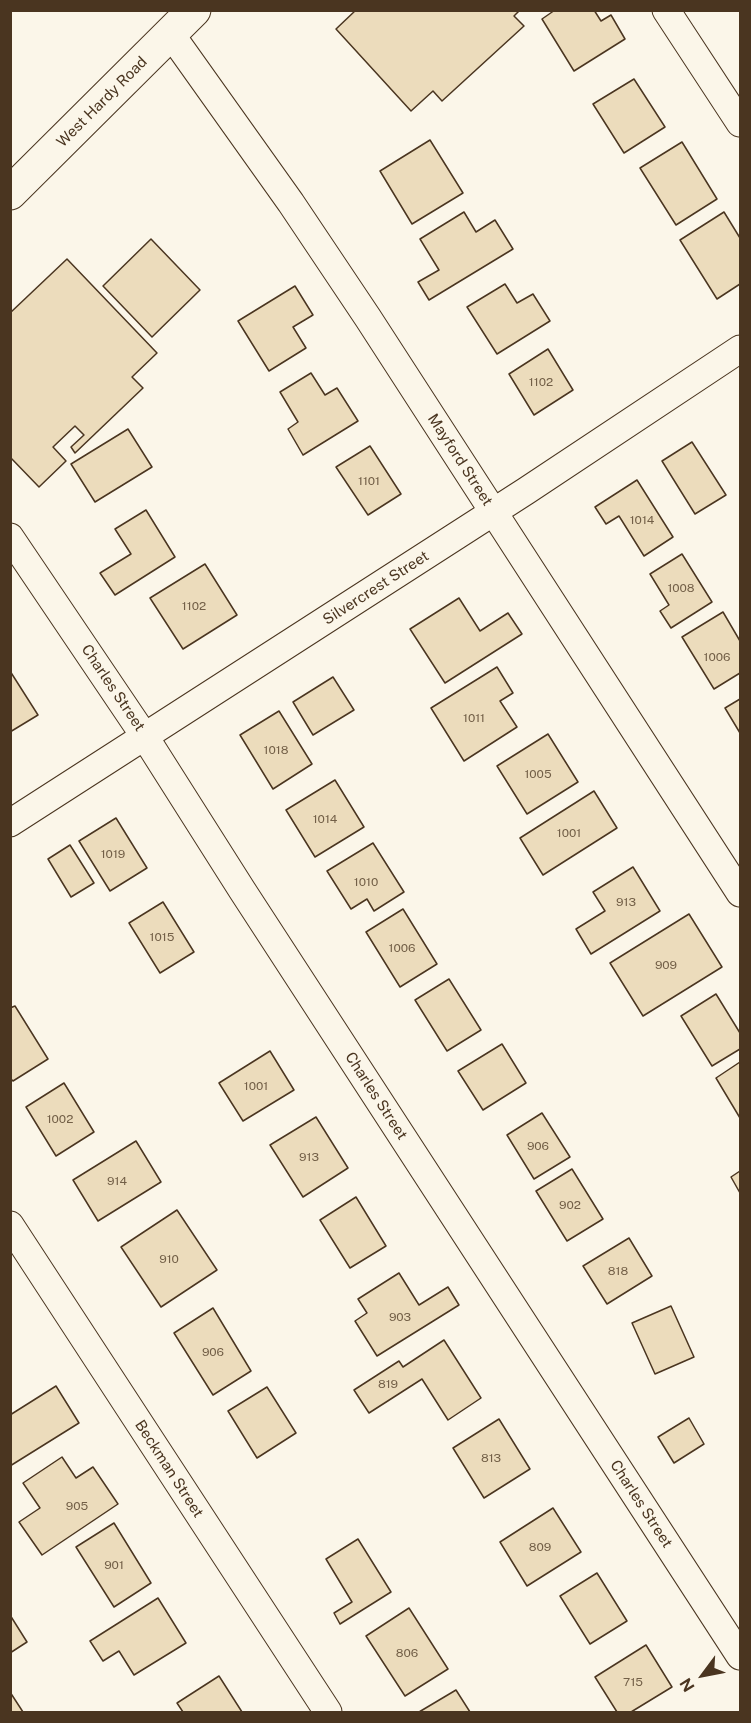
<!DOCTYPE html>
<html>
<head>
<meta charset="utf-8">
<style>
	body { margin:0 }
	#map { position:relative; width:751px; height:1723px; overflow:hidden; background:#fbf6e9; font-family:"Public Sans",sans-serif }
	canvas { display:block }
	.frame { position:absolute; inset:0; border:12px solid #4a3520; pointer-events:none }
	.north { position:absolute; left:673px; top:1645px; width:60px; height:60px; -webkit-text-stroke:4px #fbf6e9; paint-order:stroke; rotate:238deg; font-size:16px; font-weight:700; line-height:24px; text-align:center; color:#4a3520 }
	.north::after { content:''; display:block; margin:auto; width:21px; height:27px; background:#4a3520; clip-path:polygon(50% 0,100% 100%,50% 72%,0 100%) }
</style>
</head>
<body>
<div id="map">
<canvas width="751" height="1723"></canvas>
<div class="frame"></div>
<div class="north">N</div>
</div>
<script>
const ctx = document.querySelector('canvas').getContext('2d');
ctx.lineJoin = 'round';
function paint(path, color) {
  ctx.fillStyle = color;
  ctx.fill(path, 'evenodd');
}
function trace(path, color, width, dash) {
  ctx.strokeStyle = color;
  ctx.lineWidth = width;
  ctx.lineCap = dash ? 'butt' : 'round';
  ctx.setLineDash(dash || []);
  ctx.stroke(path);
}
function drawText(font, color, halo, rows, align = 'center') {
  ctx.font = font + ' "Public Sans",sans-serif';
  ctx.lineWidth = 4.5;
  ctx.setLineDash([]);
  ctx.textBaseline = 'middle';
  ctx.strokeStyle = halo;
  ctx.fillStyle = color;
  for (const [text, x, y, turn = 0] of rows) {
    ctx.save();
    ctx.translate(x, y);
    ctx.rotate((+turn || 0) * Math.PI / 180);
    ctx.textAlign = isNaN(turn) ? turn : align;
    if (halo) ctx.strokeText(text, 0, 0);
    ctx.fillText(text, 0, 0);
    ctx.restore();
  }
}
const building = new Path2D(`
	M 356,10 L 520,10 L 514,16 L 524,26 L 442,101 L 433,91 L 411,111 L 336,29 Z
	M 555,10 L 594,10 L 601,21 L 611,15 L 625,39 L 574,71 L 542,19 Z
	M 634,79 L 665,127 L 624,153 L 593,104 Z
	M 430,140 L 463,193 L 412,224 L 380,171 Z
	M 682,142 L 717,199 L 676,225 L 640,168 Z
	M 464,212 L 476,232 L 495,220 L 513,249 L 429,300 L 418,282 L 439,270 L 420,239 Z
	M 724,212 L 740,238 L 740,284 L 717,299 L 680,240 Z
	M 151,239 L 200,290 L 152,337 L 103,286 Z
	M 67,259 L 157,353 L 132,377 L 143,388 L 75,453 L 71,447 L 84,435 L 75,426 L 53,447 L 66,461 L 39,487 L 10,457 L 10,313 Z
	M 505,284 L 517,303 L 533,294 L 550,321 L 497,354 L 467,307 Z
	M 295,286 L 313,315 L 293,327 L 306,348 L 269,371 L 238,321 Z
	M 548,349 L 573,390 L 534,415 L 509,374 Z
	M 311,373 L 325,395 L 337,388 L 358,421 L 303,455 L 288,429 L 298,422 L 280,392 Z
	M 128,429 L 152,467 L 95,502 L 71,464 Z
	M 692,442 L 726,495 L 695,514 L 662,461 Z
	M 370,446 L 401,494 L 368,515 L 336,467 Z
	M 637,480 L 673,537 L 644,556 L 619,516 L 606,524 L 595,507 Z
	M 146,510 L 175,557 L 115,595 L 100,573 L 131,554 L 115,529 Z
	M 682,554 L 712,602 L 671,628 L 660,611 L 669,605 L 650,574 Z
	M 205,564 L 237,615 L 183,649 L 150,598 Z
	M 459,598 L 480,631 L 508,613 L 522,634 L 445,683 L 410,629 Z
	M 723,612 L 740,641 L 740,673 L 714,689 L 682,637 Z
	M 497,667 L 513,693 L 500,701 L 517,727 L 464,761 L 431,708 Z
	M 10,671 L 38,715 L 10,732 Z
	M 333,677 L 354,710 L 313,735 L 293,702 Z
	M 740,699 L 740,733 L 725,708 Z
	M 279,711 L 312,764 L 273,789 L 240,735 Z
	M 548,734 L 578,782 L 527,814 L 497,766 Z
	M 335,780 L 364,827 L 315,857 L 286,810 Z
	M 594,791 L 617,828 L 543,875 L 520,838 Z
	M 116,818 L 147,868 L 110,891 L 79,841 Z
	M 373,843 L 404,892 L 374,911 L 367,899 L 351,909 L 327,871 Z
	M 70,845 L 94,883 L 71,897 L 48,859 Z
	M 633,867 L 660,911 L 591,954 L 576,929 L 605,911 L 593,892 Z
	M 163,902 L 194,952 L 160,973 L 129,923 Z
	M 403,909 L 437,964 L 400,987 L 366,932 Z
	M 689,914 L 722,967 L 643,1016 L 610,963 Z
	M 449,979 L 481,1030 L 447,1051 L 415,1000 Z
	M 716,994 L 740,1033 L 740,1049 L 712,1066 L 681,1016 Z
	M 15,1006 L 48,1059 L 13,1081 L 10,1078 L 10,1008 Z
	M 502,1044 L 526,1083 L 483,1110 L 458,1071 Z
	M 270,1051 L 294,1090 L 243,1121 L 219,1083 Z
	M 740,1062 L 740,1118 L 716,1078 Z
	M 64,1083 L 94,1132 L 56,1156 L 26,1107 Z
	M 542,1113 L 570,1157 L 534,1179 L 507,1135 Z
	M 316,1117 L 348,1168 L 303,1197 L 270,1145 Z
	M 136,1141 L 161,1182 L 98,1221 L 73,1180 Z
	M 572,1169 L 603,1219 L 567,1241 L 536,1191 Z
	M 740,1171 L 740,1193 L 731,1177 Z
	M 356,1197 L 386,1246 L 350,1268 L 320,1220 Z
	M 177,1210 L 217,1270 L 161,1307 L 121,1247 Z
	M 629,1238 L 652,1276 L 607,1304 L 583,1266 Z
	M 399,1273 L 419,1305 L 448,1287 L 459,1305 L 377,1356 L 355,1321 L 367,1313 L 358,1299 Z
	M 671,1306 L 694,1357 L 655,1374 L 632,1323 Z
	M 213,1308 L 251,1371 L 213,1395 L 174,1333 Z
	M 444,1340 L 481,1398 L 448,1420 L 422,1379 L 369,1413 L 354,1390 L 399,1361 L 403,1367 Z
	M 56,1386 L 79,1423 L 10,1466 L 10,1415 Z
	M 267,1387 L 296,1433 L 257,1458 L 228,1411 Z
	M 689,1418 L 704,1444 L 674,1463 L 658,1437 Z
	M 499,1419 L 530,1469 L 484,1498 L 453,1448 Z
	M 62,1457 L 76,1478 L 93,1467 L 118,1504 L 42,1555 L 19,1522 L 40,1508 L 23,1483 Z
	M 553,1508 L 581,1552 L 527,1586 L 500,1542 Z
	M 114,1523 L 151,1583 L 114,1607 L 76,1547 Z
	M 358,1539 L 391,1592 L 340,1624 L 334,1613 L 352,1602 L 326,1559 Z
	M 597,1573 L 627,1621 L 590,1644 L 560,1596 Z
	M 158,1598 L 186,1643 L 134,1675 L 119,1651 L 103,1661 L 90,1641 Z
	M 409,1608 L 448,1669 L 405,1696 L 366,1636 Z
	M 10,1615 L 27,1642 L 10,1653 Z
	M 646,1645 L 672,1687 L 631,1712 L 617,1712 L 595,1677 Z
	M 219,1676 L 242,1712 L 183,1712 L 177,1703 Z
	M 456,1690 L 470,1712 L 419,1712 Z
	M 10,1692 L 23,1712 L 10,1712 Z`);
const minor = new Path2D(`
	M 666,10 L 740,123
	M 170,33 L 291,203 L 368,318 L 740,893
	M 10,537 L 145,737 L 242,890 L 740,1656
	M 10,823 L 526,491 L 740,349
	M 10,1225 L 328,1712`);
const secondary = new Path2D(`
	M 10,193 L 194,10`);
const numberNames = [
	["1102",541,382],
	["1101",369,481],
	["1014",642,520],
	["1008",681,588],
	["1102",194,606],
	["1006",717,657],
	["1011",474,718],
	["1018",276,750],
	["1005",538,774],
	["1014",325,819],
	["1001",569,833],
	["1019",113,854],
	["1010",366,882],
	["913",626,902],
	["1015",162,937],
	["1006",402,948],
	["909",666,965],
	["1001",256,1086],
	["1002",60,1119],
	["906",538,1146],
	["913",309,1157],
	["914",117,1181],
	["902",570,1205],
	["910",169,1259],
	["818",618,1271],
	["903",400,1317],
	["906",213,1352],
	["819",388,1384],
	["813",491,1458],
	["905",77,1506],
	["809",540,1547],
	["901",114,1565],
	["806",407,1653],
	["715",633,1682]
];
const streetNames = [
	["West Hardy Road",102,102,-45],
	["Mayford Street",460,460,57],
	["Silvercrest Street",376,588,-33],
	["Charles Street",113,688,56],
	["Charles Street",376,1096,57],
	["Beckman Street",169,1469,57],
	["Charles Street",641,1504,57]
];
paint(building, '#ecdcbc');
trace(building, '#4a3520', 1.5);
trace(minor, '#4a3520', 29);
trace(secondary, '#4a3520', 35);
trace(minor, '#fbf6e9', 27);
trace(secondary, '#fbf6e9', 33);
drawText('12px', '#725f47', null, numberNames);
drawText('15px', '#4a3520', '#fbf6e9', streetNames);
</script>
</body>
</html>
